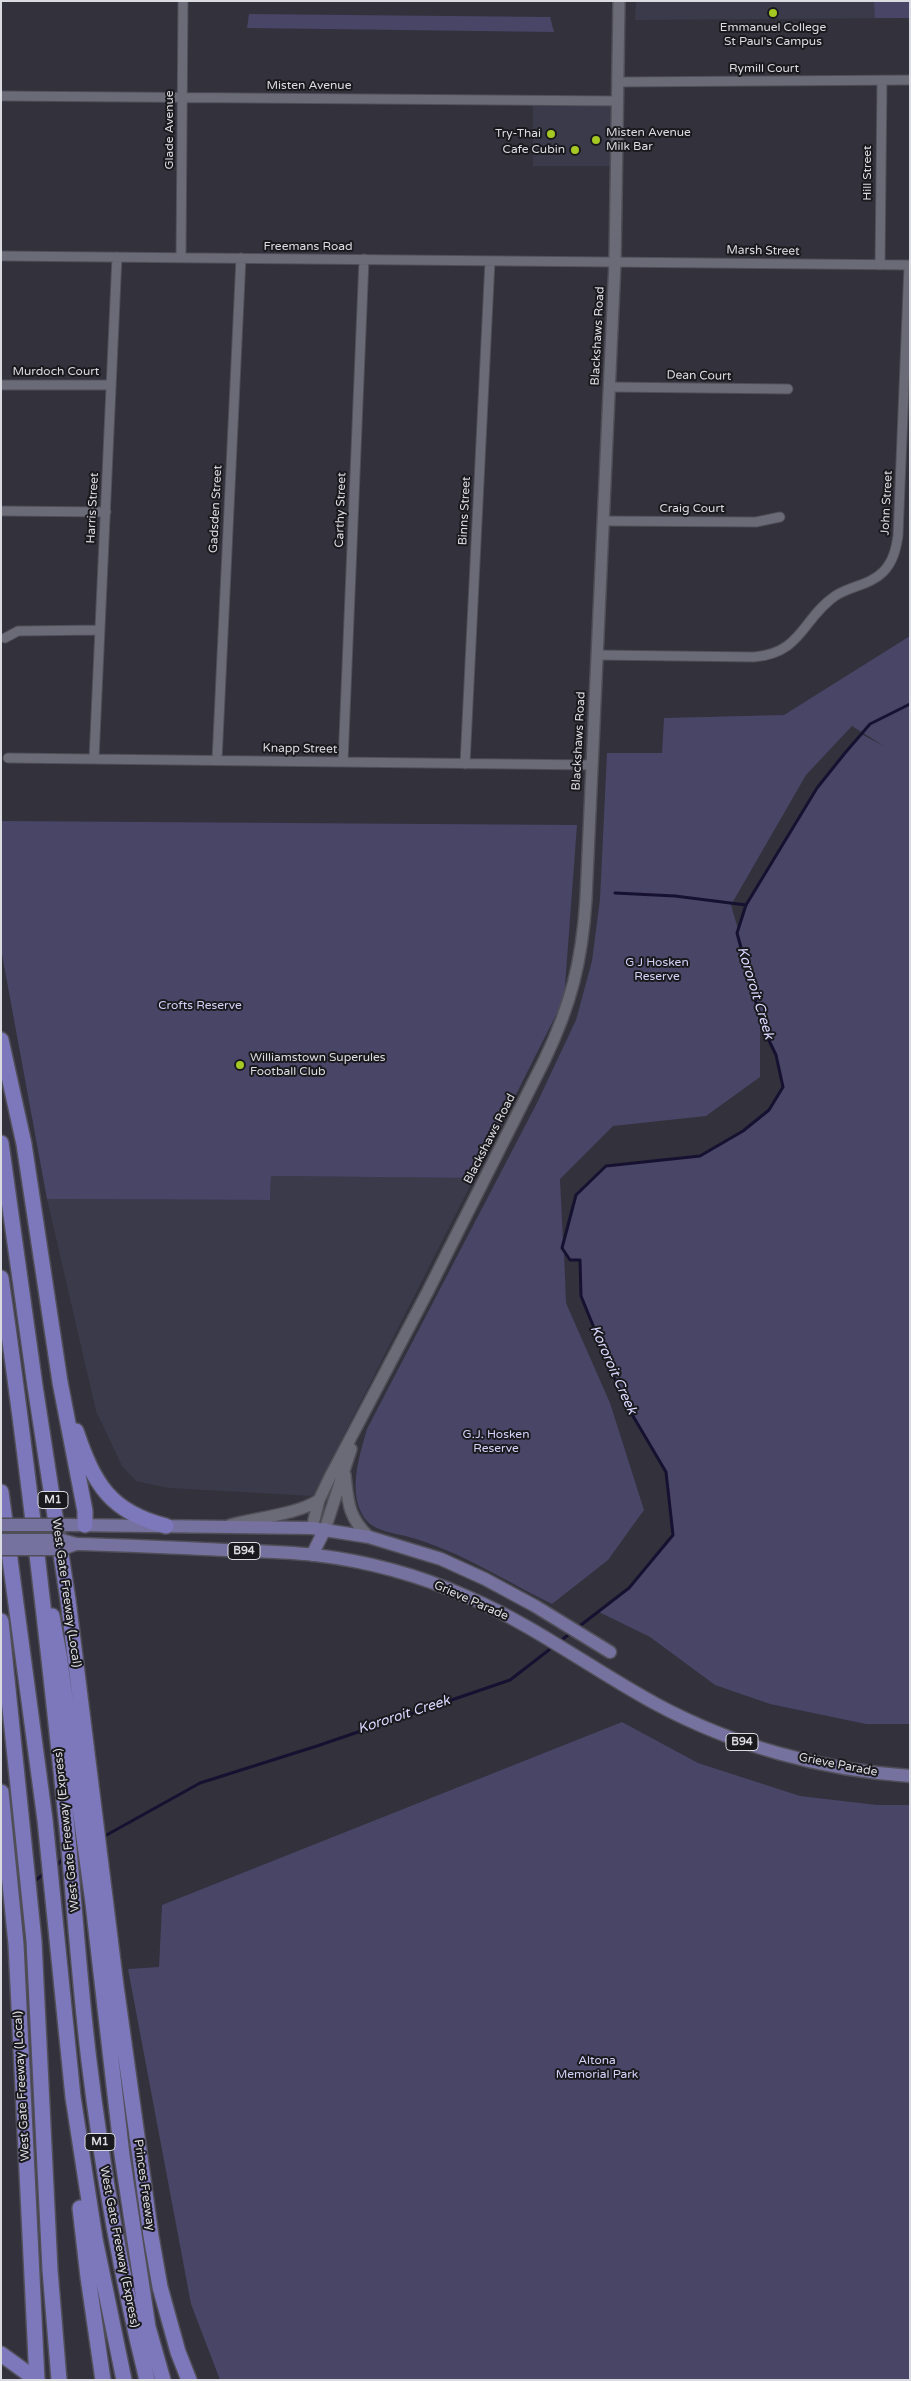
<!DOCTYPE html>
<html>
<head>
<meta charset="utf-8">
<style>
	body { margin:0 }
	#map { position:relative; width:911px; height:2381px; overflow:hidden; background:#32313c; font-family:"Varela Round",sans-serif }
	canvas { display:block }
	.frame { position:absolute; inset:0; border:2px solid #dbdbe2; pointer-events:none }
</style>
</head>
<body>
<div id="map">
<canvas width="911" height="2381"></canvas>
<div class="frame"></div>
</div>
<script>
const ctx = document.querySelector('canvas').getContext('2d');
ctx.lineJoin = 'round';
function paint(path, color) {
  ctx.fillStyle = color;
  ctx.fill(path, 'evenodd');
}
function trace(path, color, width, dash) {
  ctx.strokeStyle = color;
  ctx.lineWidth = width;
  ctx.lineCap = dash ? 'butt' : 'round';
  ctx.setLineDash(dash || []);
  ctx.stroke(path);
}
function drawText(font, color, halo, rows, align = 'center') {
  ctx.font = font + ' "Varela Round",sans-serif';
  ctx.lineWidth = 4;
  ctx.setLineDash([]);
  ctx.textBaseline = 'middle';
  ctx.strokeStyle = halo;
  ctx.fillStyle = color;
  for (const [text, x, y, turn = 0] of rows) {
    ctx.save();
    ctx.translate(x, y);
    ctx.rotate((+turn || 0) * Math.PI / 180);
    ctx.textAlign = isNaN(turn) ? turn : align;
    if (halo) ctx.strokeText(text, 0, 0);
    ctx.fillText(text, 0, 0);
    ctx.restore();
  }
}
const built = new Path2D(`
	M 636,1 L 910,1 L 910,18 L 635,20 Z
	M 533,105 L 610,106 L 610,166 L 533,166 Z
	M 271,1176 L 474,1178 L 313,1496 L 168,1488 L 136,1481 L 122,1466 L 96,1411 L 47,1199 L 270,1200 Z`);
const green = new Path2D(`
	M 874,1 L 910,1 L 910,18 L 875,18 Z
	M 249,14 L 550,17 L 554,32 L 247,28 Z
	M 910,636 L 910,1724 L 866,1724 L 770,1704 L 715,1685 L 650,1637 L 599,1612 L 629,1588 L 673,1535 L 666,1472 L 623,1399 L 581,1296 L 580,1260 L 570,1260 L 564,1251 L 566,1303 L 610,1403 L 644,1510 L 608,1560 L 552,1604 C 505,1581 460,1551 409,1537 C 391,1532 369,1531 361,1512 C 349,1487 360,1454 367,1429 L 537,1103 L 576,1020 L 592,961 L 600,899 L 607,753 L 662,753 L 664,718 L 784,715 ZM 852,726 L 884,746 L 861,734 L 817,788 L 746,905 L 738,929 L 731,905 L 806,775 ZM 760,1015 L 776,1055 L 783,1086 L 769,1110 L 743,1131 L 700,1156 L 606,1166 L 576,1195 L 563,1242 L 560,1179 L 613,1126 L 706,1116 L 760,1077 Z
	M 1,821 L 577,825 L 564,999 L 474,1178 L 271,1176 L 270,1200 L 47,1199 L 1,949 Z
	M 622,1722 L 698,1763 L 800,1796 L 877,1805 L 910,1805 L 910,2380 L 220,2380 L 191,2304 L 128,1969 L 159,1967 L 162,1905 Z`);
const stream = new Path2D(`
	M 615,893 L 675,896 L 746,905
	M 577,1628 L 629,1588 L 673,1535 L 666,1472 L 623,1399 L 581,1296 L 580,1260 L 570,1260 L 562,1248 L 576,1195 L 606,1166 L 700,1156 L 743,1131 L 769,1110 L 783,1087 L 776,1055 L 763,1028 L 737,933 L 746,905 L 817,788 L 845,753 L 870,724 L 910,704
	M 559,1642 L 572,1632
	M 103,1837 L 200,1783 L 317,1746 L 510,1680 L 554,1646
	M 54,1867 L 65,1858
	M 32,1883 L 45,1873`);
const minor = new Path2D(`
	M 618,82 L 910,80
	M 1,96 L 617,101
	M 1,256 L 910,265
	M 181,258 L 183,1
	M 880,265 L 882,81
	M 1,385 L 111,385
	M 609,387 L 788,389
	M 1,511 L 106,512
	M 603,521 L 756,522 L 780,517
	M 5,638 L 18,631 L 100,630
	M 597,655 L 754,657 C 802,653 802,619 835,596 C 850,586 870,585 883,572 C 893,562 896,549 898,536 L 909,265
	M 8,758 L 592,765
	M 94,759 L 117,257
	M 217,760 L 241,258
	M 343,762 L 364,259
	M 465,764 L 490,261`);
const secondary = new Path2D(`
	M 345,1475 C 348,1502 348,1517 369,1537
	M 230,1525 C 255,1518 299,1514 319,1500
	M 312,1528 L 319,1500 L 330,1477 L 428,1291 L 544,1061 C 571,1005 582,961 586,899 L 615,262 L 619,1
	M 325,1529 L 351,1449`);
const primary = new Path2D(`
	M 69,1525 L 312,1528 L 369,1537 L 441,1559 L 485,1579 L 535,1606 L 610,1652
	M 76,1544 C 119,1545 162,1547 204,1549 C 241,1551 278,1551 315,1555 C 366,1561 421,1576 468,1597 C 534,1625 593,1670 656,1704 C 734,1746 822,1770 910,1776
	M 312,1555 L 325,1529`);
const motorway = new Path2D(`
	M 1,1040 L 24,1144 L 60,1382 L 85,1511 L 85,1525
	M 1,1143 L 35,1386 L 68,1600 L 116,1986 L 151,2236 L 160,2287 L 178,2352 L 189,2380
	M 1,1278 C 28,1464 49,1651 68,1838 C 75,1912 80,1987 89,2061 C 102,2168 121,2275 147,2380
	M 76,1431 C 94,1484 110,1512 166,1526
	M 1,1492 L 45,1820 L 73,2097 L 95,2239 L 124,2380
	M 52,1616 L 59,1654 L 93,1903 L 122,2155 L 148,2327 L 163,2380
	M 1,1621 L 34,1941 L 50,2270 L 59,2380
	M 1,1792 L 16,1944 L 37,2380
	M 80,2208 L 88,2277 L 103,2380
	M 1,2354 L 37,2380`);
const primaryBridge = new Path2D(`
	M 1,1525 L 69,1525
	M 1,1540 L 62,1540 L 76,1544
	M 1,1549 L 62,1549 L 76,1544`);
const markers = [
	[773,13,5,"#a6c822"],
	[551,134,5,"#a6c822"],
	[596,140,5,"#a6c822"],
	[575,150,5,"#a6c822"],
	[240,1065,5,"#a6c822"]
];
const shields = [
	[53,1500,30],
	[244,1551,32],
	[742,1742,32],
	[100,2142,30]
];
const shieldNames = [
	["M1",53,1500],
	["B94",244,1551],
	["B94",742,1742],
	["M1",100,2142]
];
const poiNames = [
	["Emmanuel College",773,28,"center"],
	["St Paul's Campus",773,42,"center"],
	["Misten Avenue",606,133],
	["Milk Bar",606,147],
	["Try-Thai",541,134,"right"],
	["Cafe Cubin",565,150,"right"],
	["Williamstown Superules",250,1058],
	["Football Club",250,1072]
];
const streetNames = [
	["Rymill Court",764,69],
	["Misten Avenue",309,86],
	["Glade Avenue",170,130,-90],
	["Hill Street",868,173,-90],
	["Freemans Road",308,247],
	["Marsh Street",763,251,1],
	["Blackshaws Road",598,336,-87],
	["Murdoch Court",56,372],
	["Dean Court",699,376,1],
	["John Street",887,503,-87],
	["Harris Street",93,508,-87],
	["Gadsden Street",216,509,-87],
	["Craig Court",692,509],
	["Carthy Street",341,510,-88],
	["Binns Street",465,511,-87],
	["Blackshaws Road",579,741,-87],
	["Knapp Street",300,749,1],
	["Blackshaws Road",490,1139,-63],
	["West Gate Freeway (Local)",66,1593,82],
	["Grieve Parade",471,1601,24],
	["Grieve Parade",838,1765,11],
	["West Gate Freeway (Express)",67,1830,-96],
	["West Gate Freeway (Local)",22,2086,-93],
	["Princes Freeway",144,2185,82],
	["West Gate Freeway (Express)",119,2247,79]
];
const parkNames = [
	["G J Hosken",657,963],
	["Reserve",657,977],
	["Crofts Reserve",200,1006],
	["G.J. Hosken",496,1435],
	["Reserve",496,1449],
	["Altona",597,2061],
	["Memorial Park",597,2075]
];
const waterNames = [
	["Kororoit Creek",755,993,73],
	["Kororoit Creek",613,1370,66],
	["Kororoit Creek",404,1715,-18]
];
paint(built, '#3a3a4a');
paint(green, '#484566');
trace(stream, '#161130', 3);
trace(minor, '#504f58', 11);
trace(secondary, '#504f58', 14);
trace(primary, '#504f58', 15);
trace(motorway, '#504f58', 18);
trace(minor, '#6b6b77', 9);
trace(secondary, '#6b6b77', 11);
trace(primary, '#7672a0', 12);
trace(motorway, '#7d77bb', 15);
trace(primaryBridge, '#504f58', 15, []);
trace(primaryBridge, '#7672a0', 12);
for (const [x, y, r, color] of markers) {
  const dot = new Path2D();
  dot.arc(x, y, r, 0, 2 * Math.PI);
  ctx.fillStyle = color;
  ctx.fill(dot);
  trace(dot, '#1a1a1e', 2);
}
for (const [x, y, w] of shields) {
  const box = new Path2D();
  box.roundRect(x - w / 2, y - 8.5, w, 17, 4);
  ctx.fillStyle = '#1a1a1e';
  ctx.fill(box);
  trace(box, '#dbdbe2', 1);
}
drawText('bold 11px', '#dbdbe2', null, shieldNames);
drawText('12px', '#dbdbe2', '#1a1a1e', poiNames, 'left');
drawText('12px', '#dbdbe2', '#1a1a1e', streetNames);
drawText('12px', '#d3d2f9', '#1a1a1e', parkNames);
drawText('italic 14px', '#d9d7fe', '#1a1a1e', waterNames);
</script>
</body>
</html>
